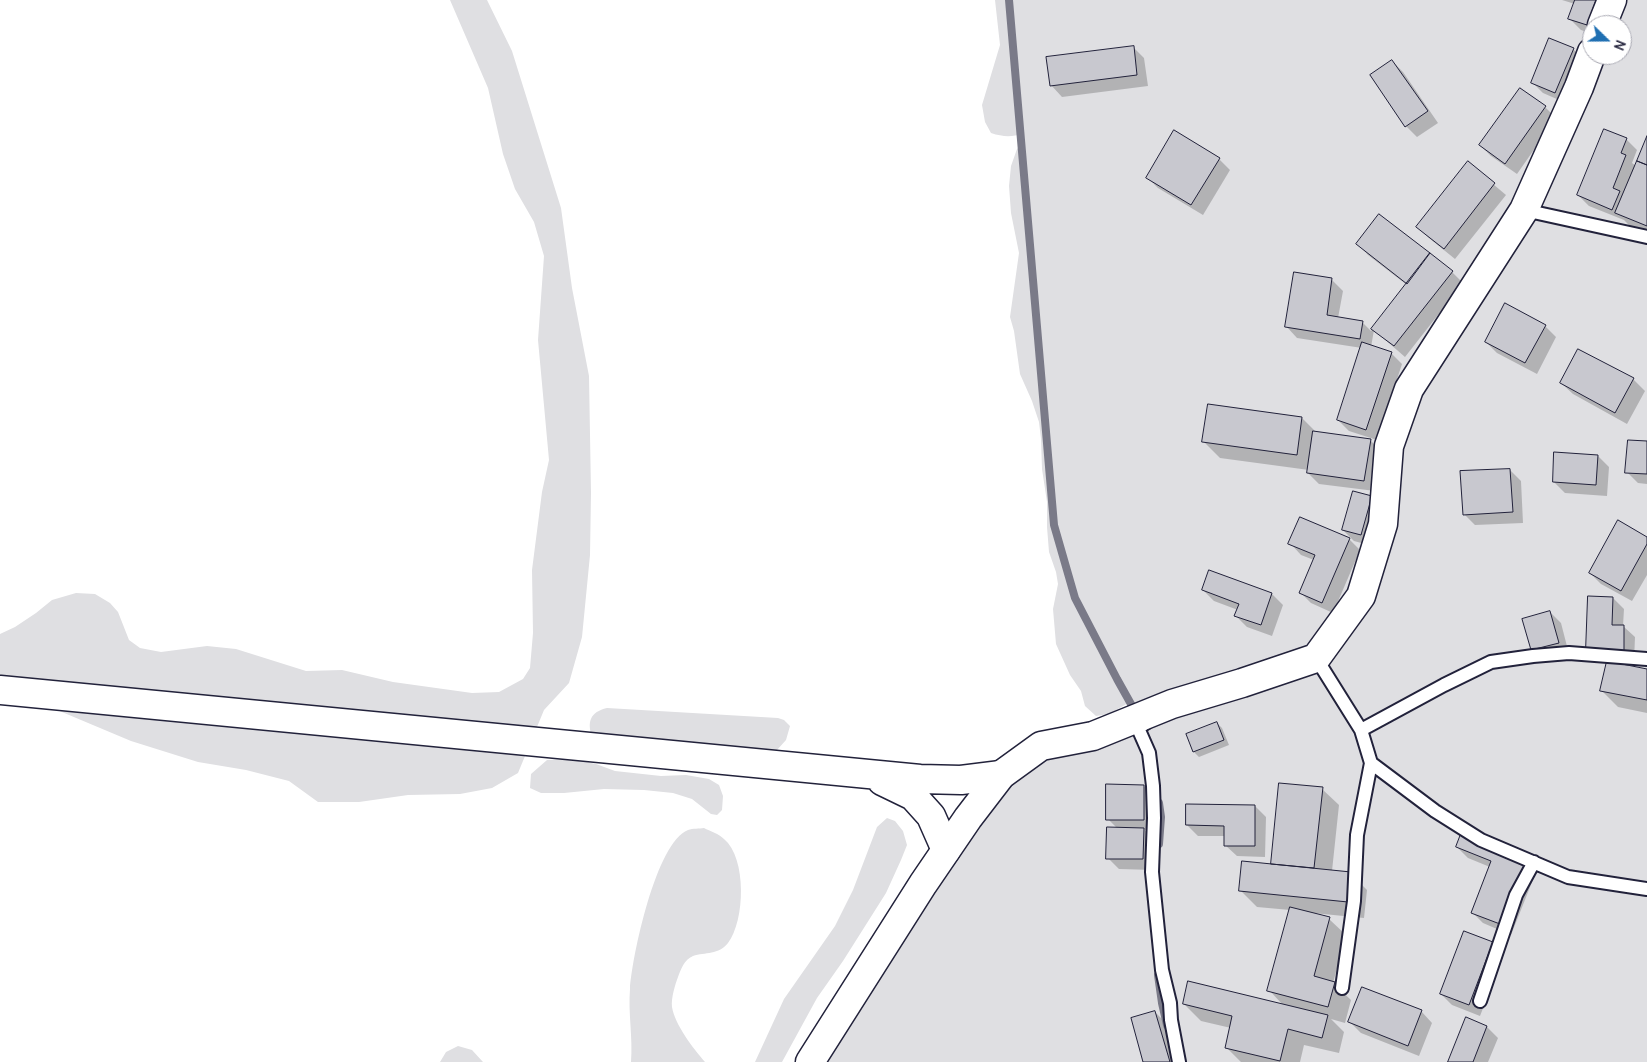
<!DOCTYPE html>
<html>
<head>
<meta charset="utf-8">
<style>
	body { margin:0 }
	#map { position:relative; width:1647px; height:1062px; overflow:hidden; background:#fff; font-family:Delius,sans-serif }
	canvas { display:block }
	.north { position:absolute; left:1582px; top:15px; width:50px; height:50px; box-sizing:border-box; background:#fff; border:1px solid #a7a7b1; border-radius:50%; rotate:112deg; font-size:14px; font-weight:700; line-height:20px; text-align:center; color:#22223b }
	.north::after { content:''; display:block; margin:auto; width:18px; height:22px; background:#1f6fb2; clip-path:polygon(50% 0,100% 100%,50% 72%,0 100%) }
</style>
</head>
<body>
<div id="map">
<canvas width="1647" height="1062"></canvas>
<div class="north">N</div>
</div>
<script>
const ctx = document.querySelector('canvas').getContext('2d');
ctx.lineJoin = 'round';
function paint(path, color) {
  ctx.fillStyle = color;
  ctx.fill(path, 'evenodd');
}
function trace(path, color, width, dash) {
  ctx.strokeStyle = color;
  ctx.lineWidth = width;
  ctx.lineCap = dash ? 'butt' : 'round';
  ctx.setLineDash(dash || []);
  ctx.stroke(path);
}
const green = new Path2D(`
	M 450,0 L 487,0 L 512,51 L 561,208 L 572,288 L 589,376 L 591,493 L 590,555 L 582,637 L 569,683 L 544,710 L 518,773 L 492,788 L 460,794 L 408,795 L 359,802 L 318,802 L 289,781 L 246,770 L 198,762 L 131,741 L 0,686 L 0,634 L 15,627 L 36,613 L 52,600 L 76,593 L 95,594 L 110,603 L 118,612 L 129,640 L 140,648 L 161,652 L 207,646 L 236,649 L 306,671 L 342,670 L 393,682 L 472,693 L 499,692 L 523,679 L 530,668 L 533,633 L 532,570 L 542,492 L 549,460 L 538,340 L 544,256 L 534,222 L 515,189 L 503,154 L 488,88 Z
	M 995,0 L 1647,0 L 1647,1062 L 813,1062 L 1001,775 L 1139,717 L 1130,702 L 1109,714 L 1096,716 L 1085,706 L 1081,691 L 1070,675 L 1056,644 L 1053,609 L 1058,584 L 1056,572 L 1049,552 L 1047,527 L 1047,502 L 1042,469 L 1041,439 L 1039,422 L 1032,401 L 1020,374 L 1014,331 L 1010,317 L 1019,253 L 1011,213 L 1009,186 L 1011,166 L 1017,149 L 1023,144 L 1023,134 C 1011,137 1003,137 991,133 L 985,122 L 982,105 L 1000,45 ZM 1592,25 L 1622,25 L 1622,55 L 1592,55 Z
	M 607,708 L 778,718 L 784,720 L 790,726 L 786,740 L 777,750 L 600,742 L 592,737 C 587,722 590,712 607,708 Z
	M 572,759 L 596,764 L 615,771 L 661,776 L 686,775 L 709,779 L 719,785 L 723,796 L 722,810 L 717,815 L 711,814 L 692,799 L 673,793 L 644,790 L 604,789 L 564,793 L 541,793 L 530,788 L 531,774 L 547,760 Z
	M 887,818 L 895,821 L 903,831 L 907,845 L 901,860 L 886,893 L 843,961 L 817,998 L 782,1062 L 755,1062 L 784,999 L 835,926 L 853,890 L 877,827 Z
	M 704,828 C 710,831 719,834 724,839 C 747,858 745,921 728,943 C 719,955 705,952 693,956 C 684,960 681,969 678,977 C 675,985 671,998 672,1007 C 675,1025 693,1048 705,1062 L 631,1062 C 633,1038 628,1013 630,989 C 632,957 656,842 688,830 C 693,828 699,829 704,828 Z
	M 458,1046 L 472,1050 L 483,1062 L 440,1062 L 446,1052 Z`);
const shadow = new Path2D(`
	M 1562,0 L 1610,0 L 1592,34 L 1581,30 L 1570,19 L 1575,4 Z
	M 1133,47 L 1144,58 L 1148,86 L 1062,97 L 1051,85 Z
	M 1573,49 L 1584,60 L 1566,103 L 1543,93 L 1532,82 Z
	M 1392,61 L 1403,72 L 1438,123 L 1417,137 L 1406,126 L 1372,76 Z
	M 1520,89 L 1545,107 L 1556,118 L 1517,174 L 1491,156 L 1480,145 Z
	M 1626,139 L 1637,150 L 1632,163 L 1636,166 L 1647,139 L 1647,235 L 1633,229 L 1624,220 L 1589,206 L 1578,195 Z
	M 1219,159 L 1230,170 L 1203,215 L 1158,188 L 1147,177 Z
	M 1468,163 L 1506,195 L 1455,259 L 1429,238 L 1418,227 Z
	M 1358,244 L 1452,272 L 1463,283 L 1405,357 L 1374,330 L 1371,347 L 1391,353 L 1402,364 L 1377,440 L 1349,431 L 1338,420 L 1362,348 L 1297,338 L 1286,326 L 1332,280 L 1343,291 L 1338,318 L 1362,322 L 1371,331 L 1407,285 L 1368,255 Z
	M 1545,326 L 1556,337 L 1537,374 L 1497,353 L 1486,342 Z
	M 1579,350 L 1633,379 L 1645,391 L 1627,424 L 1573,394 L 1561,383 Z
	M 1302,418 L 1316,432 L 1370,440 L 1381,451 L 1375,491 L 1319,484 L 1308,473 L 1309,470 L 1220,458 L 1204,442 Z
	M 1647,442 L 1647,484 L 1638,483 L 1627,472 Z
	M 1598,456 L 1609,467 L 1607,496 L 1565,493 L 1554,482 Z
	M 1510,470 L 1521,481 L 1523,523 L 1475,525 L 1464,514 Z
	M 1371,497 L 1372,546 L 1354,541 L 1343,530 Z
	M 1647,538 L 1647,575 L 1632,601 L 1601,584 L 1590,573 Z
	M 1349,539 L 1360,550 L 1333,613 L 1311,603 L 1300,592 L 1314,560 L 1301,555 L 1290,543 Z
	M 1203,590 L 1272,594 L 1283,605 L 1272,636 L 1247,627 L 1236,616 L 1238,610 L 1214,601 Z
	M 1613,598 L 1624,609 L 1623,626 L 1635,637 L 1634,662 L 1588,650 Z
	M 1550,612 L 1561,623 L 1569,654 L 1543,661 L 1532,650 Z
	M 1647,670 L 1647,713 L 1618,707 L 1602,691 Z
	M 1217,723 L 1222,728 L 1229,745 L 1199,757 L 1194,752 L 1188,735 Z
	M 1144,786 L 1155,797 L 1154,830 L 1145,830 L 1154,840 L 1154,870 L 1119,869 L 1108,858 L 1117,828 L 1108,819 Z
	M 1322,789 L 1339,805 L 1332,871 L 1350,873 L 1367,890 L 1364,918 L 1313,913 L 1329,919 L 1346,935 L 1333,983 L 1351,1000 L 1345,1023 L 1331,1019 L 1344,1032 L 1339,1053 L 1304,1045 L 1300,1062 L 1241,1062 L 1226,1047 L 1231,1028 L 1201,1021 L 1184,1004 L 1283,1005 L 1269,990 L 1290,910 L 1257,907 L 1241,891 L 1272,865 Z
	M 1255,806 L 1266,817 L 1265,857 L 1237,856 L 1225,845 L 1225,836 L 1198,836 L 1187,825 Z
	M 1457,847 L 1525,861 L 1536,872 L 1511,935 L 1483,923 L 1472,912 L 1490,867 L 1468,858 Z
	M 1492,943 L 1504,954 L 1480,1016 L 1452,1005 L 1441,994 Z
	M 1421,1011 L 1432,1023 L 1419,1056 L 1361,1033 L 1350,1022 Z
	M 1155,1012 L 1166,1023 L 1177,1062 L 1145,1062 Z
	M 1466,1019 L 1487,1027 L 1498,1038 L 1488,1062 L 1450,1062 Z`);
const stream = new Path2D(`
	M 1009,0 L 1054,525 L 1075,598 L 1117,679 L 1136,713
	M 1159,844 L 1161,817 L 1159,803
	M 1158,975 L 1162,1003 L 1167,1025`);
const building = new Path2D(`
	M 1575,0 L 1596,0 L 1587,25 L 1568,19 Z
	M 1549,38 L 1574,48 L 1555,93 L 1531,83 Z
	M 1134,46 L 1137,75 L 1050,86 L 1046,57 Z
	M 1392,60 L 1428,111 L 1405,127 L 1370,75 Z
	M 1520,88 L 1546,106 L 1505,164 L 1479,145 Z
	M 1604,129 L 1627,138 L 1621,153 L 1626,155 L 1613,188 L 1620,191 L 1612,210 L 1577,195 Z
	M 1174,130 L 1220,158 L 1191,205 L 1146,178 Z
	M 1647,136 L 1647,165 L 1637,161 Z
	M 1468,161 L 1495,183 L 1444,249 L 1416,227 Z
	M 1637,161 L 1647,165 L 1647,226 L 1615,213 Z
	M 1379,214 L 1430,253 L 1407,284 L 1356,244 Z
	M 1430,253 L 1453,271 L 1394,346 L 1371,329 Z
	M 1294,272 L 1332,278 L 1327,315 L 1363,321 L 1360,339 L 1285,327 Z
	M 1505,303 L 1546,325 L 1525,363 L 1485,342 Z
	M 1362,342 L 1392,352 L 1366,430 L 1337,420 Z
	M 1578,349 L 1634,378 L 1615,413 L 1560,383 Z
	M 1208,404 L 1302,417 L 1297,455 L 1202,442 Z
	M 1313,431 L 1371,439 L 1364,481 L 1307,473 Z
	M 1628,440 L 1647,441 L 1647,474 L 1625,473 Z
	M 1554,452 L 1598,455 L 1596,485 L 1553,482 Z
	M 1510,469 L 1513,512 L 1463,515 L 1460,471 Z
	M 1353,491 L 1372,496 L 1361,535 L 1342,530 Z
	M 1300,517 L 1350,538 L 1322,603 L 1299,593 L 1315,555 L 1288,544 Z
	M 1618,520 L 1647,537 L 1647,544 L 1621,591 L 1589,573 Z
	M 1209,570 L 1272,593 L 1261,625 L 1234,616 L 1239,604 L 1202,590 Z
	M 1588,596 L 1613,597 L 1612,625 L 1624,625 L 1624,651 L 1586,650 Z
	M 1550,611 L 1559,643 L 1531,650 L 1522,619 Z
	M 1607,661 L 1647,669 L 1647,700 L 1600,691 Z
	M 1217,722 L 1224,740 L 1193,752 L 1186,734 Z
	M 1279,783 L 1323,787 L 1314,868 L 1271,864 Z
	M 1106,784 L 1144,785 L 1144,820 L 1106,820 Z
	M 1186,804 L 1255,805 L 1255,846 L 1224,846 L 1224,826 L 1186,825 Z
	M 1107,827 L 1144,828 L 1143,859 L 1106,859 Z
	M 1461,834 L 1526,860 L 1500,924 L 1471,913 L 1491,861 L 1456,847 Z
	M 1242,861 L 1351,872 L 1348,902 L 1239,891 Z
	M 1290,907 L 1330,917 L 1314,976 L 1335,982 L 1328,1007 L 1267,991 Z
	M 1464,931 L 1493,942 L 1469,1005 L 1440,994 Z
	M 1188,981 L 1328,1015 L 1322,1038 L 1288,1029 L 1280,1061 L 1225,1048 L 1232,1016 L 1183,1004 Z
	M 1362,987 L 1422,1010 L 1408,1046 L 1348,1022 Z
	M 1155,1011 L 1170,1062 L 1143,1062 L 1131,1018 Z
	M 1466,1017 L 1487,1026 L 1473,1062 L 1448,1062 Z`);
const service = new Path2D(`
	M 1524,210 L 1647,237
	M 1316,658 L 1361,730 L 1371,763 L 1435,811 L 1481,840 L 1568,877 L 1647,889
	M 1147,722 L 1138,728 L 1149,753 L 1153,786 L 1154,818 L 1152,872 L 1162,970 L 1170,1003 L 1171,1020 L 1179,1062
	M 1361,730 L 1444,685 L 1491,662 L 1533,656 L 1569,653 L 1647,659
	M 1342,988 L 1354,901 L 1357,835 L 1371,763
	M 1480,1001 L 1516,895 L 1534,862`);
const tertiary = new Path2D(`
	M 0,690 L 920,779 L 961,780 L 1001,775
	M 882,781 L 913,796 L 931,816 L 946,850`);
const secondary = new Path2D(`
	M 1602,25 L 1612,0
	M 810,1062 L 923,884 L 968,818 L 1001,775 L 1041,746 L 1093,736 L 1172,704 L 1242,683 L 1316,658 L 1361,596 L 1383,524 L 1389,446 L 1409,389 L 1524,210 L 1579,87 L 1592,52`);
paint(green, '#dfdfe2');
paint(shadow, '#0003');
trace(stream, '#7a7a88', 8);
paint(building, '#c8c8cf');
trace(building, '#22223b', 1);
trace(service, '#22223b', 16);
trace(tertiary, '#22223b', 31);
trace(secondary, '#22223b', 31);
trace(service, '#fff', 12);
trace(tertiary, '#fff', 28);
trace(secondary, '#fff', 28);
</script>
</body>
</html>
